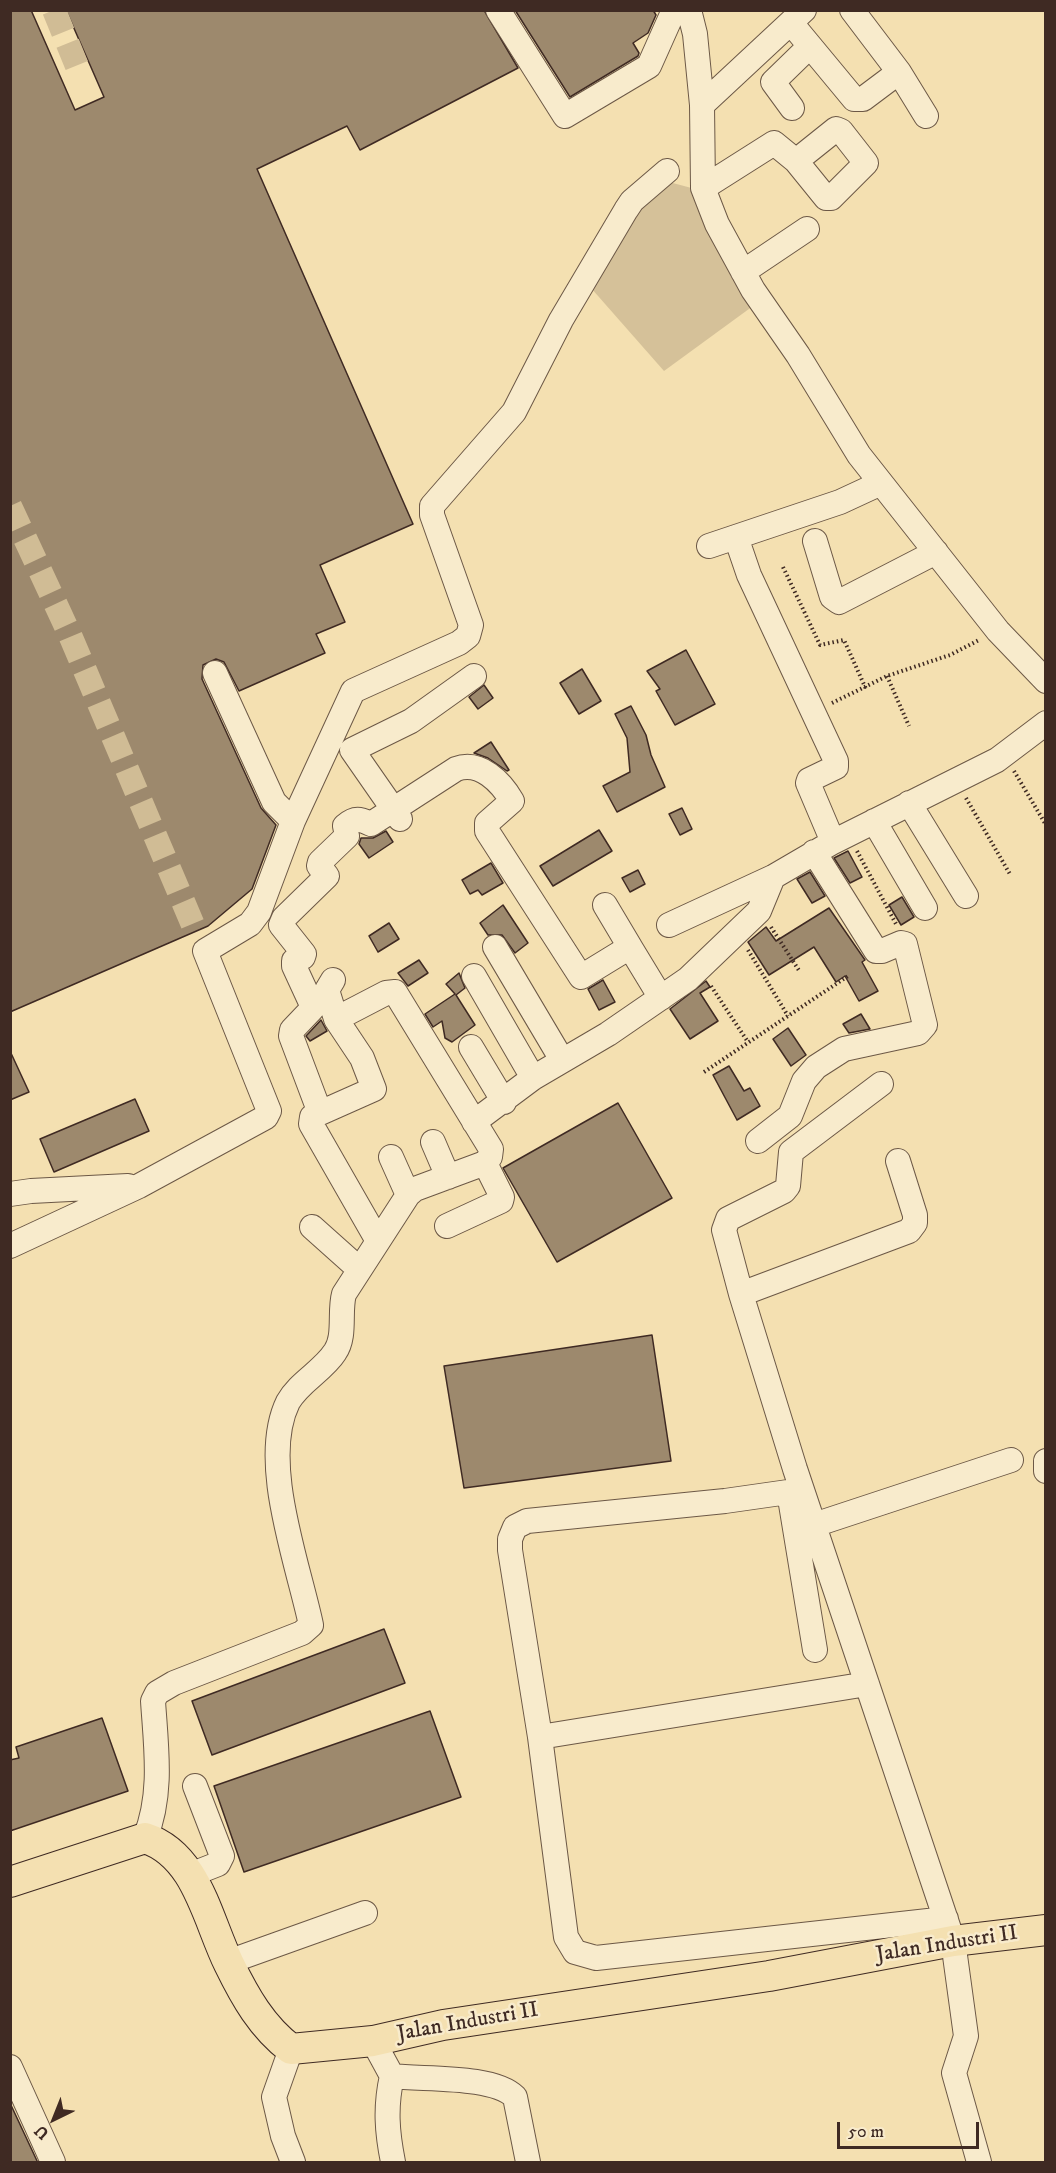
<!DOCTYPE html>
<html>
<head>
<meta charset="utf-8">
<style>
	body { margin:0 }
	#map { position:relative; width:1056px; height:2173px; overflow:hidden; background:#f4e0b1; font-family:"IM FELL DW Pica",serif }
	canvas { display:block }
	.frame { position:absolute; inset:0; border:12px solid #3f2a23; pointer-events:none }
	.north { position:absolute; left:24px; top:2089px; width:60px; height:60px; -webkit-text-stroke:4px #f8ebcc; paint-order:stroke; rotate:223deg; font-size:16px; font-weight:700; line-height:24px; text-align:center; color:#3f2a23 }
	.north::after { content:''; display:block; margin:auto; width:21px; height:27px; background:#3f2a23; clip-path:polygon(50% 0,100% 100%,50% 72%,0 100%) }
	.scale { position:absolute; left:837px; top:2122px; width:142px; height:27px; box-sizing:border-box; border:3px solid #3f2a23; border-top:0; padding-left:8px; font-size:18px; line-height:21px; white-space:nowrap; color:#3f2a23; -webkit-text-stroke:4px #f8ebcc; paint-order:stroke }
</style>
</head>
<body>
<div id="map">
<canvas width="1056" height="2173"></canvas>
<div class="frame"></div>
<div class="north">U</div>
<div class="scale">50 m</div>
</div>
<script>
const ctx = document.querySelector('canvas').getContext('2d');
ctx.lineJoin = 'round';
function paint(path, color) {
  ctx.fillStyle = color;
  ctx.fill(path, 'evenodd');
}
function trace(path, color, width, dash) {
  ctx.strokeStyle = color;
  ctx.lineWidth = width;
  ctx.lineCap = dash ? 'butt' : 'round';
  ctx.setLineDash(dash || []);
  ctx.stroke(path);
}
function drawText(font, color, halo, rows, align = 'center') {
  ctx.font = font + ' "IM FELL DW Pica",serif';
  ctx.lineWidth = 5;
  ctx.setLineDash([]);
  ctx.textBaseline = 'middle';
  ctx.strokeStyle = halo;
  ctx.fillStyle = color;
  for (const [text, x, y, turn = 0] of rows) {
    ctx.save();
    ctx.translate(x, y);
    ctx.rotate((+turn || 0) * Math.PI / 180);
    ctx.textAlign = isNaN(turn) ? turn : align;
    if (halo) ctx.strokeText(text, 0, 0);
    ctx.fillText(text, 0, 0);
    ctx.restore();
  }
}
const green = new Path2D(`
	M 669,182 L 699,190 L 753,306 L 664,371 L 591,288 L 628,214 Z`);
const building = new Path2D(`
	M 10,10 L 31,10 L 75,110 L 104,97 L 66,10 L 484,10 L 518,68 L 360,150 L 347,126 L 257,169 L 413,524 L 320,565 L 345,622 L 316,634 L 325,653 L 239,691 L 224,662 L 216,659 L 203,665 L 202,679 L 261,808 L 276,825 L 252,889 L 208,926 L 10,1012 Z
	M 515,10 L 653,10 L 656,15 L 648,33 L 633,43 L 639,53 L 638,56 L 570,97 Z
	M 686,650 L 715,704 L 675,725 L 656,691 L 660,689 L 647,671 Z
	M 582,669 L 601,701 L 579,714 L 560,683 Z
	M 484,685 L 493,698 L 478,709 L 469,697 Z
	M 631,706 L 646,735 L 651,755 L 665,787 L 617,812 L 603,786 L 630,772 L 627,738 L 615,714 Z
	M 491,742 L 509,770 L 507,771 L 488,758 L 474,753 Z
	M 682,808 L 692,829 L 680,835 L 669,814 Z
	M 599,830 L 612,851 L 553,886 L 540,866 Z
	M 386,831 L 393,842 L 369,858 L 359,844 L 361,838 L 373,838 Z
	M 848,851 L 862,877 L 850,883 L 834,858 Z
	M 491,863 L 503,883 L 482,895 L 478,890 L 470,894 L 462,880 Z
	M 638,870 L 645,884 L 630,892 L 622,878 Z
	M 810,872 L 825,896 L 812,903 L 797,879 Z
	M 902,897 L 914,917 L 901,925 L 889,905 Z
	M 503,905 L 528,943 L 515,953 L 502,935 L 488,935 L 480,923 Z
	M 829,908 L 865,960 L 862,962 L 878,991 L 859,1001 L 845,976 L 836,982 L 814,947 L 769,975 L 748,942 L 766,927 L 776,941 Z
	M 389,923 L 399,939 L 378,952 L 369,936 Z
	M 419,960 L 428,973 L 408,986 L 398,973 Z
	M 459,973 L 465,988 L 456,995 L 475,1025 L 452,1042 L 445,1038 L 442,1021 L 433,1027 L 425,1014 L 455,994 L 446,984 Z
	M 603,980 L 615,1002 L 599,1010 L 588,989 Z
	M 706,981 L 710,987 L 700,993 L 718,1021 L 690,1039 L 670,1009 Z
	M 861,1014 L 870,1029 L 849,1033 L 843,1024 Z
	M 321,1020 L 327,1031 L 310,1041 L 306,1036 Z
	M 788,1028 L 806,1055 L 791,1066 L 773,1039 Z
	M 10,1051 L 29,1092 L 10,1100 Z
	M 729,1066 L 744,1091 L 750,1088 L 760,1106 L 737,1120 L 713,1075 Z
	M 135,1099 L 149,1131 L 54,1172 L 40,1139 Z
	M 618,1103 L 672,1198 L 557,1262 L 503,1168 Z
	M 652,1335 L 671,1461 L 464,1488 L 444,1366 Z
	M 384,1629 L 405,1683 L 212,1755 L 192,1701 Z
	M 430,1711 L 461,1797 L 244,1872 L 214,1786 Z
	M 102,1718 L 128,1791 L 10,1831 L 10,1760 L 19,1758 L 16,1747 Z
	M 10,2103 L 38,2163 L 10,2163 Z`);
const minorTunnel = new Path2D(`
	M 54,10 L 79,71
	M 10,506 L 70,635 L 196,932`);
const path = new Path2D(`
	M 783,567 L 820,645 L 844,640 L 866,689
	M 887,676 L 909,726
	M 832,703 L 887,676 L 950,655 L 979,640
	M 1014,771 L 1046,825
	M 966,798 L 1011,876
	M 857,851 L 896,924
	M 771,927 L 800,972
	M 748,950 L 788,1016
	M 711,986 L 748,1042
	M 704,1072 L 848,976`);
const minor = new Path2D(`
	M 498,10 L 565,116 L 649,66 L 674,10
	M 689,10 L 695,34 L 702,105 L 703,188 L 717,224 L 753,290 L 798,355 L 859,455 L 998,631 L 1046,681
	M 852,10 L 899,72 L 926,116
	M 791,23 L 854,99 L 863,99 L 899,72
	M 702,105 L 804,10
	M 792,108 L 773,82 L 810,46
	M 703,188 L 774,143 L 796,161 L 826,198 L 831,198 L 866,163 L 841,131 L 836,129 L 796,161
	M 743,272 L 807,229
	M 736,537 L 749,575 L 836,761 L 836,767 L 809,780 L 808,783 L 833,842
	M 815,541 L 832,597 L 839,602 L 936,552
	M 709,546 L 840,502 L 881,483
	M 215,673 L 274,802 L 293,821
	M 909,803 L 966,896
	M 400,819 L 352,750 L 411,721 L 474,676
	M 874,821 L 925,908
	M 605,905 L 630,947
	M 669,925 L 773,877
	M 495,947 L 562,1060
	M 474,976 L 533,1078
	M 471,1047 L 504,1102
	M 881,1084 L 791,1152 L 788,1186 L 784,1191 L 728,1219 L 724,1230 L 741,1294 L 795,1469 L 953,1941 L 966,2036 L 954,2073 L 979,2162
	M 320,1113 L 374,1089 L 362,1058 L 336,1019 L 327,990 L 333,980
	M 474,1122 L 533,1078 L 608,1034 L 688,979 L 759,911 L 773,877 L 833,842 L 997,760 L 1046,723
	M 758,1141 L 790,1116 L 804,1081 L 816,1067 L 844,1049 L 918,1033 L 925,1025 L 905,944 L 901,943 L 882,951 L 876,951 L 814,852
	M 433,1142 L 448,1177
	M 391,1157 L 408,1195
	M 10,1194 L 31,1191 L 128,1186
	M 447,1226 L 501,1201 L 502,1197 L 485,1163
	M 312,1227 L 359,1269
	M 378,1241 L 311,1124 L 312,1117 L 320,1113 L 291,1036 L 292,1030 L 312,1009 L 312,1005 L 294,966 L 294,961 L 303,957 L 304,954 L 281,925 L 284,918 L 327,876 L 319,866 L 320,862 L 347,836 L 345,826 C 355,817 360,819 371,824 L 456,769 C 480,760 501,782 512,801 L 487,823 L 487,831 L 581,977 L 630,947 L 661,998
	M 10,1246 L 139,1186 L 266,1117 L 269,1111 L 205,951 L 250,924 L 259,912 L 293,821 L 353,691 L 459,643 L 468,636 L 471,625 L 432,515 L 432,506 L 514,412 L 561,320 L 626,210 L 632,201 L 667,171
	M 741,1294 L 909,1231 L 915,1223 L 915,1215 L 898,1161
	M 1046,1461 L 1046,1471
	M 802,1490 L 725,1501 L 527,1521 L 515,1527 L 510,1539 L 510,1550 L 540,1737 L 867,1684
	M 789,1492 L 815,1650
	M 814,1525 L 1011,1460
	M 540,1737 L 566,1937 L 575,1952 L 596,1958 L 946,1919
	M 145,1838 C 163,1794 156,1747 153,1701 L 157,1693 L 174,1683 L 302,1633 L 311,1625 C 298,1563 259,1461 288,1402 C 299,1382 323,1371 335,1352 C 346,1336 339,1312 344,1294 L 408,1195 L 415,1189 L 485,1163 L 490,1157 L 491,1149 L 395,992 L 386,993 L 336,1019
	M 190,1875 L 218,1864 L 222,1856 L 195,1786
	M 228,1962 L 365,1913
	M 373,2041 L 392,2076 C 424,2080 493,2075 515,2097 L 528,2162
	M 291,2049 L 274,2097 L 283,2136 L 293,2162
	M 10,2067 L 53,2162
	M 392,2076 C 385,2107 387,2132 393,2162`);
const major = new Path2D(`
	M 10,1882 L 145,1838 C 197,1855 207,1919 229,1964 C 245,1997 262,2027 291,2049 L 373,2041 L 443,2025 L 769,1976 L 953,1941 L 1046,1930`);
const streetNames = [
	["Jalan Industri II",947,1945,-9],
	["Jalan Industri II",468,2023,-10]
];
paint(green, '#d5c199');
paint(building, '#9d896d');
trace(building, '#3f2a23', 1.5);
trace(minorTunnel, '#d0bc95', 24, [24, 12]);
trace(minor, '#6c5846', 26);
trace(major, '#3f2a23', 32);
trace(path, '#3f2a23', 4, [1.5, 3]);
trace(minor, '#f8ebcc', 24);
trace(major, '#f4e0b1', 30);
drawText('22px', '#3f2a23', '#f8ebcc', streetNames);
</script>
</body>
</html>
